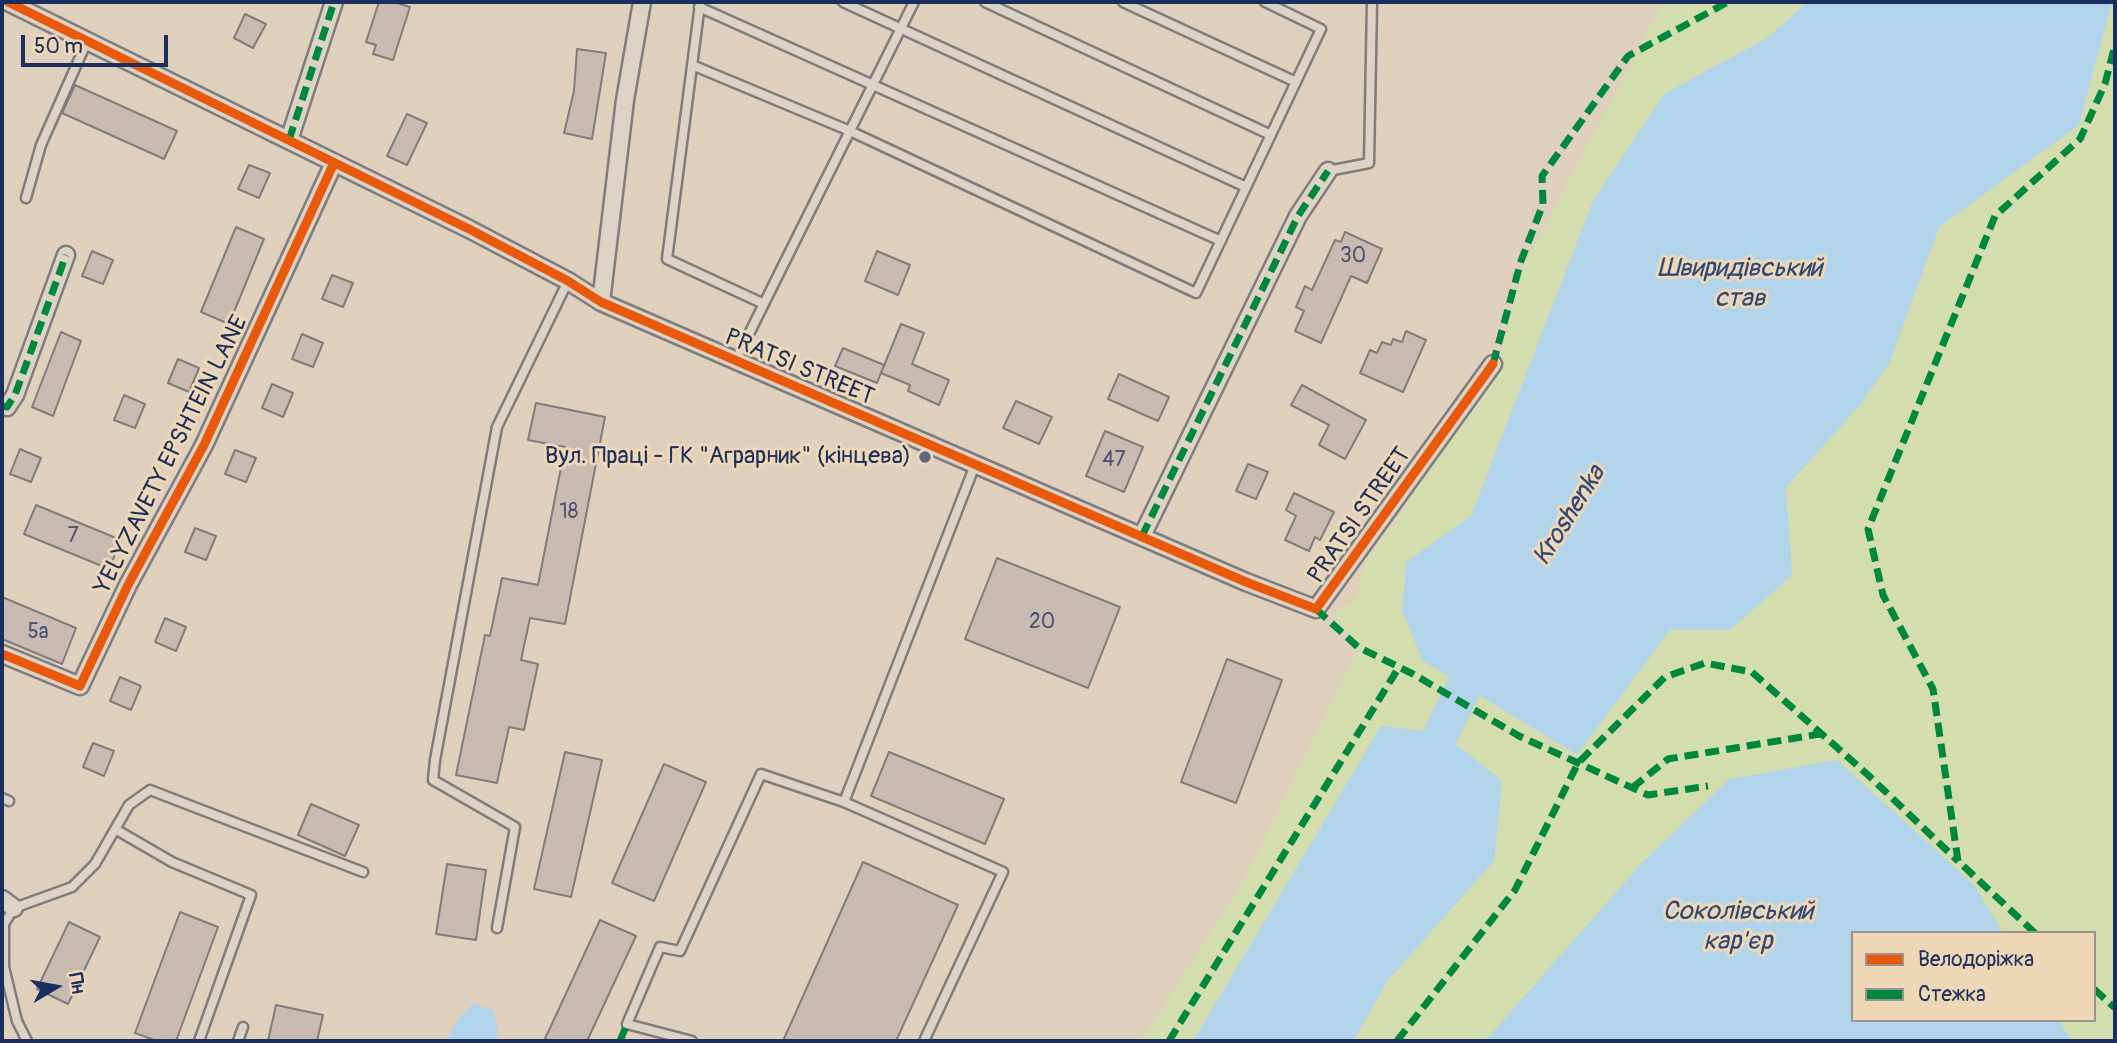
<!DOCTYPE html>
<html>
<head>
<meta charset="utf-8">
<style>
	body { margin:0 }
	#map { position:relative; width:2117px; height:1043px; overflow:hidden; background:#dfd0be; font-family:Pangolin,sans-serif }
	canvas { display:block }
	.frame { position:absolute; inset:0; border:4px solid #1b2f5e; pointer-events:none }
	.legend { position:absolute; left:1851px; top:931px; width:245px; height:91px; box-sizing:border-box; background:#edd7b6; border:2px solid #999493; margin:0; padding:9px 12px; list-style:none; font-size:21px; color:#1b2f5e }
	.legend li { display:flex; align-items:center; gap:14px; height:35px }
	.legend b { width:35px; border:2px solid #999493 }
	.north { position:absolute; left:21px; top:952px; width:70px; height:70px; -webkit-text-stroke:5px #edd7b6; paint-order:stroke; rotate:80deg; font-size:19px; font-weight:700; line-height:28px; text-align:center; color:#1b2f5e }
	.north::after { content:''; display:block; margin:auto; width:24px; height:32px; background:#1b2f5e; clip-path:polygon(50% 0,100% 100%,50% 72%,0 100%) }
	.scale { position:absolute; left:21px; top:35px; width:147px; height:32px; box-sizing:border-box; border:4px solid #1b2f5e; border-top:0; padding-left:9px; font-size:21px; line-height:24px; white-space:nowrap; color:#1b2f5e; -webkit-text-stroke:5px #edd7b6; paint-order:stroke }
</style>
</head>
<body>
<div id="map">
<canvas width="2117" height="1043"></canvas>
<div class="frame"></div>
<ul class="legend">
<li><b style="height:9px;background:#e8590c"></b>Велодоріжка</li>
<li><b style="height:9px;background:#00873e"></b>Стежка</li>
</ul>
<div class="north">Пн</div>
<div class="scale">50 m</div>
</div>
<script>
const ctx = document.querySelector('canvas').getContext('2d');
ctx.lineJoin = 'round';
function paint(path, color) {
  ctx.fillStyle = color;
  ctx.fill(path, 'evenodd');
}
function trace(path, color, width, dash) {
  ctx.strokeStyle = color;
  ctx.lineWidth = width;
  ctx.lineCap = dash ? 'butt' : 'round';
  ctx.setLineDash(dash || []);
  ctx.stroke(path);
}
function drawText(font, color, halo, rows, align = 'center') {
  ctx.font = font + ' Pangolin,sans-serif';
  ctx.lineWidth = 6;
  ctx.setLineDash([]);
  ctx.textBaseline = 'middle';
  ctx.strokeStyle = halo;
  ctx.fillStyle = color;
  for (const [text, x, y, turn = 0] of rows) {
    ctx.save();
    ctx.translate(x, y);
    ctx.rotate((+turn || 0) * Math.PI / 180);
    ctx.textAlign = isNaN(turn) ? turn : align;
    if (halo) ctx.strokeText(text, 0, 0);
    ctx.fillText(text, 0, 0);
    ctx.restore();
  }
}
const green = new Path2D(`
	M 1663,2 L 1807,2 L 1769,37 L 1664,94 L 1593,201 L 1471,516 L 1406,562 L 1423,661 L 1577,755 L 1670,630 L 1730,630 L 1792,575 L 1786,487 L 1860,405 L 1889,364 L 1939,227 L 2079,125 L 2112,2 L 2115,2 L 2115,1041 L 2072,1041 L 2058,1020 L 2094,1020 L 2094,933 L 2003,933 L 1974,885 L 1729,779 L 1640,865 L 1485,1041 L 1353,1041 L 1388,980 L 1494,861 L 1502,782 L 1442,733 L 1381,727 L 1193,1041 L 1141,1041 L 1245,878 L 1358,648 L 1333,615 L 1358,595 L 1364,564 L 1421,483 L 1429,464 L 1498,366 L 1523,267 Z`);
const water = new Path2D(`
	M 1807,2 L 2112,2 L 2079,125 L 1939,227 L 1889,364 L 1860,405 L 1786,487 L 1792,575 L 1730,630 L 1670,630 L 1577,755 L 1423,661 L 1402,611 L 1406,562 L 1471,516 L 1593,201 L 1664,94 L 1769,37 Z
	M 1381,726 L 1442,733 L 1502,781 L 1494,861 L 1388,980 L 1353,1041 L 1193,1041 Z
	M 1837,760 L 1974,885 L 2003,933 L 1853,933 L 1853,1020 L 2058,1020 L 2072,1041 L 1485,1041 L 1640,865 L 1729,779 Z
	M 473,1003 L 494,1011 L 498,1032 L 495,1041 L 446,1041 L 456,1022 Z`);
const river = new Path2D(`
	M 1420,776 L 1464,687 L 1489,646`);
const building = new Path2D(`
	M 379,2 L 394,2 L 410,7 L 393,60 L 373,54 L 376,45 L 366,42 Z
	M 245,14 L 266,24 L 253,48 L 234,38 Z
	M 577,49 L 606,53 L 592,139 L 564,133 L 574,91 Z
	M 75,85 L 177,131 L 164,159 L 62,113 Z
	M 407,114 L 427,123 L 407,165 L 387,156 Z
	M 249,165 L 270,173 L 259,198 L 238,189 Z
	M 236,227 L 264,239 L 229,324 L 201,312 Z
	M 1345,232 L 1382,249 L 1367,283 L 1351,276 L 1321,343 L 1295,331 L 1304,311 L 1296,307 L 1305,286 L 1312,290 L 1335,240 L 1341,242 Z
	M 92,251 L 113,260 L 103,284 L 82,276 Z
	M 877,251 L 910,265 L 898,295 L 865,281 Z
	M 332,275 L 353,283 L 343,307 L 322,299 Z
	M 901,324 L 924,333 L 912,364 L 949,380 L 939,405 L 908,391 L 910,385 L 881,373 Z
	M 1406,331 L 1426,340 L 1403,392 L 1360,373 L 1370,350 L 1377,353 L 1382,342 L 1391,345 L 1393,339 L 1402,342 Z
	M 61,332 L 81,341 L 53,416 L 32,407 Z
	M 302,334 L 323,343 L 313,367 L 292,359 Z
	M 843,348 L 884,365 L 877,383 L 835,366 Z
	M 178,359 L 199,368 L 189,392 L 168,383 Z
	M 1119,374 L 1169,397 L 1158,421 L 1108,399 Z
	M 272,384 L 293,393 L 283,417 L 262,408 Z
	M 1302,385 L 1366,420 L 1345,459 L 1319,445 L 1329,425 L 1291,405 Z
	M 124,395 L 145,404 L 135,428 L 114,420 Z
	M 1016,401 L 1052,417 L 1039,444 L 1003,428 Z
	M 536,403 L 605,417 L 565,624 L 530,618 L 521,660 L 538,664 L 524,730 L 509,727 L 497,783 L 456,775 L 485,635 L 490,636 L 502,578 L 538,585 L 565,447 L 528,440 Z
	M 1105,431 L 1143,447 L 1124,492 L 1086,476 Z
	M 20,449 L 41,458 L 31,482 L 10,474 Z
	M 235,450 L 256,458 L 246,482 L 225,474 Z
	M 1248,464 L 1268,472 L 1256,499 L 1236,491 Z
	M 1294,493 L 1334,512 L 1320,540 L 1315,537 L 1309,551 L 1285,540 L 1296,516 L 1286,510 Z
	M 36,505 L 121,540 L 109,569 L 24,534 Z
	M 195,528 L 216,536 L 206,560 L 185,552 Z
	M 997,558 L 1120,607 L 1088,688 L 965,639 Z
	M 2,597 L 76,628 L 62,664 L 2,639 Z
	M 165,618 L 186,627 L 176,651 L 155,642 Z
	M 1227,659 L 1282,680 L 1236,803 L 1181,782 Z
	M 120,677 L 141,686 L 131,710 L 110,701 Z
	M 93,743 L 114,751 L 104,776 L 83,767 Z
	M 565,752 L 602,760 L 571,897 L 534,889 Z
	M 889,752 L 1004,799 L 985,844 L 871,796 Z
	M 664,764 L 706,782 L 654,901 L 612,883 Z
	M 311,804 L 359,825 L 345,856 L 298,835 Z
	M 863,862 L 958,905 L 896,1041 L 783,1041 Z
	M 447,864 L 486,870 L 476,940 L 436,934 Z
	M 180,912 L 218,927 L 176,1041 L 157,1041 L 135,1033 Z
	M 600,920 L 636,936 L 587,1041 L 544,1041 Z
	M 69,922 L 100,937 L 68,1004 L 37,989 Z
	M 276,1005 L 323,1015 L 317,1041 L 268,1041 Z`);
const service = new Path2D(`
	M 843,2 L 1246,187
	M 985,2 L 1271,135
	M 1123,2 L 1296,82
	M 700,4 L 667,259 L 764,304
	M 699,7 L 1221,241
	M 692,65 L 850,131 L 1196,293 L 1321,29 L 1265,2
	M 1328,171 L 1369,163 L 1372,2
	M 26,198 L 41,145 L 88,39
	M 735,362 L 914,2
	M 2,798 L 9,801
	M 115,829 L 172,862 L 251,895 L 199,1041
	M 497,928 L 515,827 L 433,780 L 435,760 L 497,427 L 568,281
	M 27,1041 L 17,1021 L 4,967 L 4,924 L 14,908 L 72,887 L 95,864 L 129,805 L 150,790 L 363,872
	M 238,1041 L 243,1027
	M 692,1041 L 627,1024 L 660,947 L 680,951 L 761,774 L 844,802
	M 924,1041 L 1003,872 L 844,802 L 975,465`);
const minor = new Path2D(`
	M 8,2 L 469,229 L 568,281 L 601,302 L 1246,582 L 1316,609 L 1493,364
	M 289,140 L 334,2
	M 601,302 L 625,100 L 642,2
	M 2,406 L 7,407 L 15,395 L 66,255
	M 1142,536 L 1298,216 L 1328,171
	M 2,654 L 80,686 L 128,585 L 204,445 L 333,165
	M 2,899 L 14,908`);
const quiet = new Path2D(`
	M 289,140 L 334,2
	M 1493,364 L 1521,261 L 1543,204 L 1542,176 L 1628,56 L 1728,2
	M 2,406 L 7,407 L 15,395 L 66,255
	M 1142,536 L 1298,216 L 1328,171
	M 1316,609 L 1358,647 L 1413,674 L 1519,736 L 1648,795 L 1708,786
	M 1632,788 L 1668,759 L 1820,734
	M 2035,933 L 1958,861 L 1933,689 L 1883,595 L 1868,529 L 1995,216 L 2080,139 L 2105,84 L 2115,45
	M 2094,989 L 2115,1008
	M 620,1041 L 627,1024
	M 1169,1041 L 1399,667
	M 1397,1041 L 1515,890 L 1578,763 L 1665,677 L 1705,663 L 1752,672 L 1868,775 L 1958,861`);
const cycleway = new Path2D(`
	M 8,2 L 469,229 L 568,281 L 601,302 L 1246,582 L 1316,609 L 1493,364
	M 2,654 L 80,686 L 128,585 L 204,445 L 333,165`);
const markers = [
	[925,457,7,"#606780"]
];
const numberNames = [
	["30",1353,257],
	["47",1114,461],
	["18",569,513],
	["7",73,537],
	["20",1042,623],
	["5а",38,633]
];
const streetNames = [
	["PRATSI STREET",799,368,23],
	["YELYZAVETY EPSHTEIN LANE",172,455,-63],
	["PRATSI STREET",1360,516,-55]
];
const poiNames = [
	["Вул. Праці - ГК \"Аграрник\" (кінцева)",911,457]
];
const waterNames = [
	["Швиридівський",1740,269],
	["став",1740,299],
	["Kroshenka",1570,516,-58],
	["Соколівський",1738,912],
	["кар'єр",1738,942]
];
paint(green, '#d3ddad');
paint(water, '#b1d4ea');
trace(river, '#b1d4ea', 35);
paint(building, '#c9bab1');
trace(building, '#7f7c7d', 2);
trace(service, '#7f7c7d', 13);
trace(minor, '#7f7c7d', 21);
trace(service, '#dcd3c6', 8);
trace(minor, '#dcd3c6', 16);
trace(quiet, '#00873e', 7, [14, 7]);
trace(cycleway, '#e8590c', 9);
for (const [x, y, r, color] of markers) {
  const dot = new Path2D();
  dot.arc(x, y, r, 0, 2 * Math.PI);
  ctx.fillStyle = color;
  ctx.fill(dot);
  trace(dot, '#edd7b6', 2.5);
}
drawText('21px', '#485374', null, numberNames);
drawText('24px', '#1b2f5e', '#edd7b6', streetNames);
drawText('24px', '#1b2f5e', '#edd7b6', poiNames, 'right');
drawText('italic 26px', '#2e4876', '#edd7b6', waterNames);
</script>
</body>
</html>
